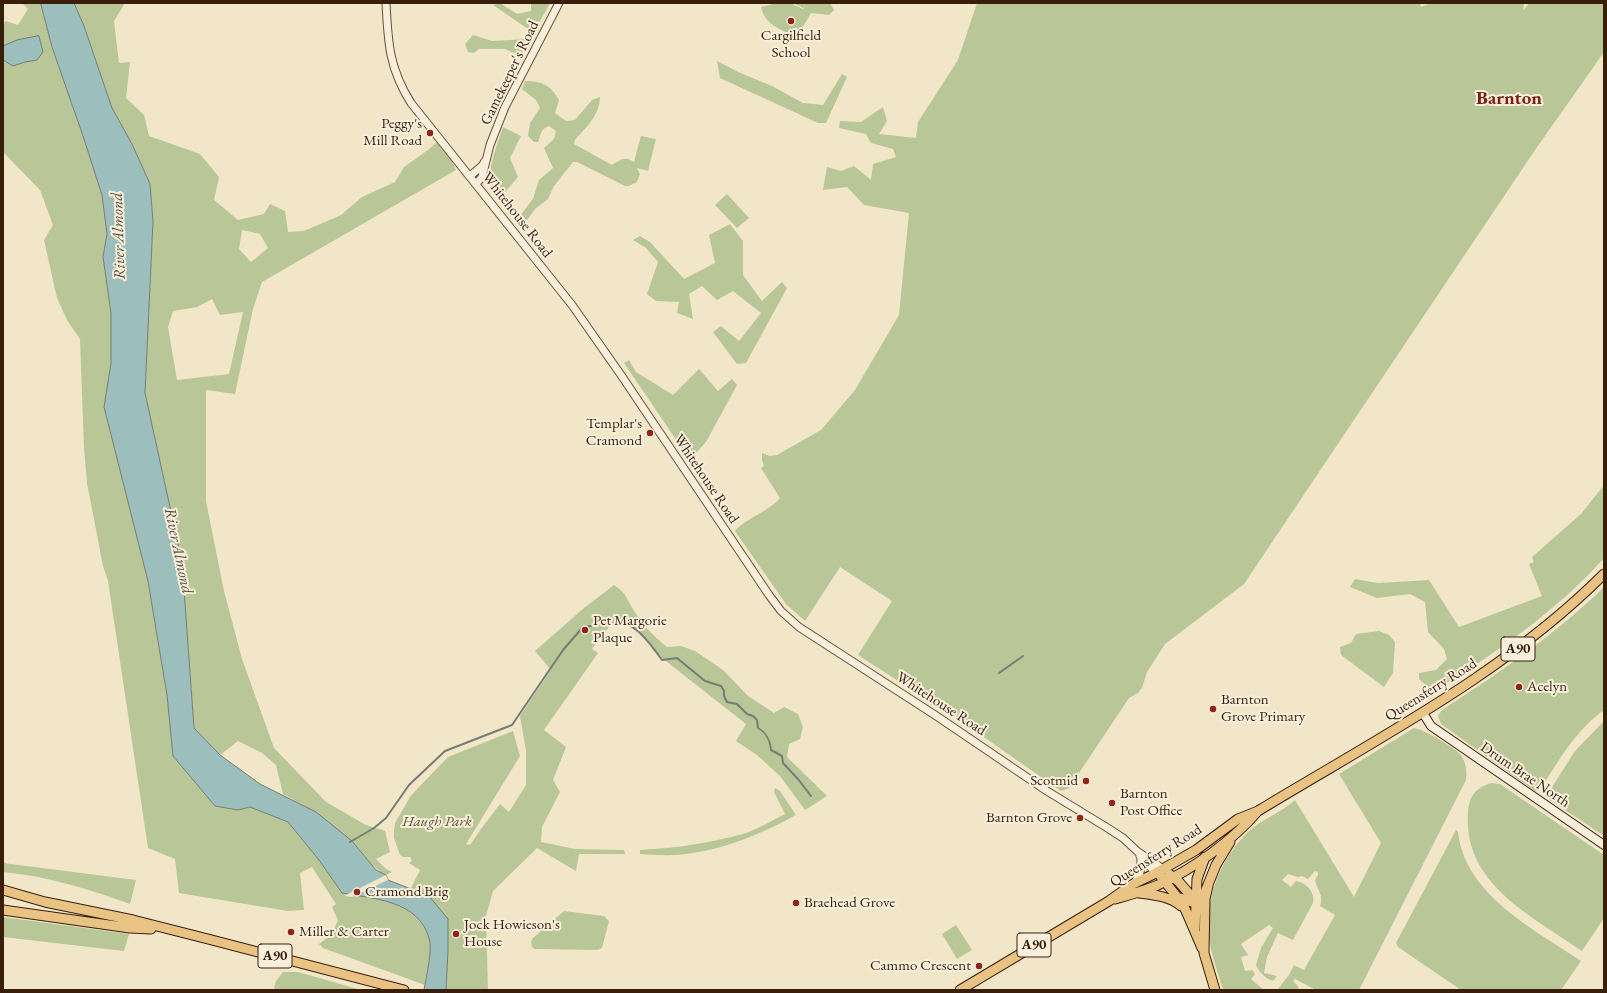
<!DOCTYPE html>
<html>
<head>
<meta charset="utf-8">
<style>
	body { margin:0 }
	#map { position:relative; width:1607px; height:993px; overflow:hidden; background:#f2e6c8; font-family:"EB Garamond",serif }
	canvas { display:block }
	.frame { position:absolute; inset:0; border:4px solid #391e0b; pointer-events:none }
</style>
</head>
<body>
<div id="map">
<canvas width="1607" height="993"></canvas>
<div class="frame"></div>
</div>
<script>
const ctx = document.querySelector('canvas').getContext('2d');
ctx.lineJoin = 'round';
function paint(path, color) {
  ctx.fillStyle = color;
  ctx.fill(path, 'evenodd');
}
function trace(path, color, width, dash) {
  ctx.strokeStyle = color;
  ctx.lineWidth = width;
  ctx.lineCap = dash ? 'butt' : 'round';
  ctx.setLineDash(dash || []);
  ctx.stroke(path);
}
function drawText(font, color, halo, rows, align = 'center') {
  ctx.font = font + ' "EB Garamond",serif';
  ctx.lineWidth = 4;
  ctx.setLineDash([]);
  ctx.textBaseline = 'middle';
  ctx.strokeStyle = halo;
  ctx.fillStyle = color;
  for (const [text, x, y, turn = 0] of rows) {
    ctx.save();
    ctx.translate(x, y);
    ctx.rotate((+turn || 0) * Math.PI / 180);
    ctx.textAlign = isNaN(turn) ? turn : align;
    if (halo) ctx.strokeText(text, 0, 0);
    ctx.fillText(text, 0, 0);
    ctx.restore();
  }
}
const green = new Path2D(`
	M 22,3 L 41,3 L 52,47 L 83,136 L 102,195 L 107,234 L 103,257 L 111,313 L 111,363 L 104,407 L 148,581 L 167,695 L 173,756 L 215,806 L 238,810 L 250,807 L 288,822 L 319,860 L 342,893 C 370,898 411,899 425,929 C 427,932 429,936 430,940 C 432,955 427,971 425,985 L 323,948 L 319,944 L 332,934 L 338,920 L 332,907 L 336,904 L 312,867 L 300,873 L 304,910 L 288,911 L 179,893 L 175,859 L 148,848 L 108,581 L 103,566 L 87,483 L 84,448 L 80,339 L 67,320 L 57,298 L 44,240 L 53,225 L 40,190 L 3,152 L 3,24 L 6,21 L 18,25 L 28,9 Z
	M 74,3 L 125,3 L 114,21 L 119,63 L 130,62 L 126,98 L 144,115 L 149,136 L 200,154 L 219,177 L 214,200 L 238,220 L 264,214 L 270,204 L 285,211 L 288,232 L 304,231 L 341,215 L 362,197 L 395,182 L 404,167 L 428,150 L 437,142 L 452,161 L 456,170 L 262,282 L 253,309 L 235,394 L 206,390 L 206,501 L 224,591 L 242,659 L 274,748 L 326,802 L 366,825 L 385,831 L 390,852 L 376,859 L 386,869 L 392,872 L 386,875 C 370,867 364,852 351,841 C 331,822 307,807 283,794 L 276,765 L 262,753 L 238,741 L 220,755 L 194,728 L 182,562 L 145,393 L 153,221 L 150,184 L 132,144 L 112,108 L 84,26 ZM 242,230 L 260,234 L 268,248 L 251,262 L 239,249 ZM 212,299 L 220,315 L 243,312 L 229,374 L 177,380 L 168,327 L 173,311 L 197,307 Z
	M 500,3 L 517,14 L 531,11 L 531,3 L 550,3 L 521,56 L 505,49 L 479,49 L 474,53 L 468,52 L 465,44 L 473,35 L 492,41 L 525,39 L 528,29 L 493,5 Z
	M 777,3 L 790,3 L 803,9 L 806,4 L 803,8 L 793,3 L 830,3 L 834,10 L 829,15 L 811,13 L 797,37 C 781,30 765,25 761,7 Z
	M 977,3 L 1420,3 L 1421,7 L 1431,3 L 1526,3 L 1524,4 L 1523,11 L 1529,3 L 1604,3 L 1604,52 L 1535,150 L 1244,584 L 1165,644 L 1147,672 L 1142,688 L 1138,693 L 1129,698 L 1069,788 L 1061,791 L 968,726 L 858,655 L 892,601 L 840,567 L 805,621 L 786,604 L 735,531 C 746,518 768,512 780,498 L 761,468 L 764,466 L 762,460 L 762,453 L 770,456 L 777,455 L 821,430 L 855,390 L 899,315 L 909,213 L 864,205 L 847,187 L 823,190 L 827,167 L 841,171 L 854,166 L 871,180 L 873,164 L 896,157 L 893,149 L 871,143 L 866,134 L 839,128 L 840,121 L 861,122 L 883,107 L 887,121 L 879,134 L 916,138 L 918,122 L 958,60 Z
	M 717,61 L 738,72 L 772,86 L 803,103 L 823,105 L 842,74 L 847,77 L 826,123 L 818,123 L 720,78 Z
	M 525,81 C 542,81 551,85 559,100 L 555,113 L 566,121 L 575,120 L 592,100 L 600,97 C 600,115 586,127 575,140 L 574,144 L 612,165 C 622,159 624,156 634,162 L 641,136 L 656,139 L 648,171 L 637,168 L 640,174 L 637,182 L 629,186 L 625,186 L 577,162 L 573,162 L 554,186 L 548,199 L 535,209 L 527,220 L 523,222 L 519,221 L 519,217 L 533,199 L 539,180 L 553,168 L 544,148 L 554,139 L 556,131 L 549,126 C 540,129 541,135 538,142 L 534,142 L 528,136 L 530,123 L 540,108 L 536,100 L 522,89 Z
	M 503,127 L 521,136 L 510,158 L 518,177 L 501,197 C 498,195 494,192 492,188 C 485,174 498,142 503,127 Z
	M 727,194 L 749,218 L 737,228 L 715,205 Z
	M 730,224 L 743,241 L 743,275 L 762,301 L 782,282 L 787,288 L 746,363 L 737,364 L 713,332 L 721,326 L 739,341 L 761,313 L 733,291 L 717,300 L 702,286 L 689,294 L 693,319 L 677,313 L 679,302 L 656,301 L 647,294 L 658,262 L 646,248 L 633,240 L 640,236 L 650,242 L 684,279 L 715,263 L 709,235 Z
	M 629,360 L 636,372 L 673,395 L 699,369 L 718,391 L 732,379 L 737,385 L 706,442 L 695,454 L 686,453 L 677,441 L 624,363 Z
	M 1604,485 L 1604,558 C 1556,612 1494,654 1433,692 L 1419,679 L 1419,673 L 1436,670 L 1447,659 L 1444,649 L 1428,632 L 1425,602 L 1410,594 L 1377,598 L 1350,587 L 1355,579 L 1378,583 L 1429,580 L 1459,627 L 1542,596 L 1529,564 L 1534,562 L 1532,557 L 1581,514 Z
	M 614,585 C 628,595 625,596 633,609 C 642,624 653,636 667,647 L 681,646 L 695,651 L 723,670 L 748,696 L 774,713 L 784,707 L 798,714 L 803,727 L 800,739 L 789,744 L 787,757 L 827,796 L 805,810 L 780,776 L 757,755 L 736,741 L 746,724 L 662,658 L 643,636 L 617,618 L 602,635 L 592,649 L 598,653 L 544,730 L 566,747 L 553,780 L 560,792 L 542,827 L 541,842 L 575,849 L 624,850 L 625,854 L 579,854 L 576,871 L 537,848 L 493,891 L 486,916 L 488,990 L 446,989 L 429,896 L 411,888 L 420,870 L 409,863 L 412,861 L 410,857 L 403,857 L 400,855 L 394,838 L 394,831 L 395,823 L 410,797 L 419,787 L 448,757 L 513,731 L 520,756 L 466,844 L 470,845 L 481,829 L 500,804 L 509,812 L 526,785 L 526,751 L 520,716 L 551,670 L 535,651 L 584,608 Z
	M 1604,587 L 1604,710 C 1575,731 1559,760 1540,790 L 1535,791 L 1441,724 L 1438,716 L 1442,710 C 1499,673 1555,635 1604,587 Z
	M 1379,631 L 1389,635 L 1395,642 L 1393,673 L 1384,687 L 1341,655 L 1340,647 L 1351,643 L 1356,634 Z
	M 1604,721 L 1604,836 L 1549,799 L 1547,795 L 1575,751 Z
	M 1414,728 C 1424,729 1455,748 1461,755 C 1466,763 1467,771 1466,780 L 1359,990 L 1316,990 L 1295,979 L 1293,981 L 1299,987 L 1297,990 L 1277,990 L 1289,975 L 1294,965 L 1304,970 L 1335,915 L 1320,906 C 1324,895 1317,890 1315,880 L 1318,875 L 1318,872 L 1315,871 L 1308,879 L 1302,876 L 1298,877 L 1288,874 L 1282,880 L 1291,887 L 1296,881 C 1307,883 1315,892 1313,903 L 1293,940 L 1278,933 L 1267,957 L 1264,973 L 1277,976 L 1273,981 C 1266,979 1259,972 1256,965 L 1261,948 L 1273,928 L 1269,925 L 1241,944 L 1248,955 L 1241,957 L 1245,971 L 1252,970 L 1255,974 L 1251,979 L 1264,990 L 1223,990 C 1219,976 1214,963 1211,949 C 1202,908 1217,862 1247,833 C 1261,819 1281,813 1295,800 L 1354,897 L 1381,843 L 1339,774 Z
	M 1492,783 L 1500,784 L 1604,855 L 1604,918 L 1582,951 C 1532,916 1463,884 1468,813 C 1469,796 1476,787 1492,783 Z
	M 775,788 L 780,791 L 796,815 C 761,834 726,849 686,854 C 671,856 655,855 640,854 L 640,850 C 676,848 712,843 746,833 C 760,828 773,820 785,814 L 774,792 Z
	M 1456,830 L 1458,832 C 1465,895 1534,929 1581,961 L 1561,990 L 1461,990 L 1398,947 L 1396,943 Z
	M 3,863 L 136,880 L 130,904 C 89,889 47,876 3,872 Z
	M 564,911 L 604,916 L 609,921 L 602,948 L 597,950 L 535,949 L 532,947 L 531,942 L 533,938 Z
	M 3,917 L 129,934 L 124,951 L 3,937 Z
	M 956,925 L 972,950 L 957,959 L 942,934 Z
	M 283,972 L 298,972 L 361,990 L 276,990 L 274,988 L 276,981 Z`);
const water = new Path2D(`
	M 41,3 L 74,3 L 84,26 L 112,108 L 132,144 L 150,184 L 153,221 L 145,393 L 182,562 L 194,728 L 220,755 L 260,784 L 316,812 L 352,841 L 376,870 L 386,875 L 388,880 L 429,896 L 448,919 L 448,950 L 446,990 L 424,990 C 426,978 433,949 429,938 C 418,900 374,899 342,893 L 319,860 L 288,822 L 250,807 L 238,810 L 215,806 L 173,756 L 167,695 L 148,581 L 104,407 L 111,363 L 111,313 L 103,257 L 107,234 L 102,195 L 83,136 L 52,47 Z
	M 39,36 L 43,52 L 37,60 L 25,62 L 13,66 L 3,60 L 3,46 L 17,40 Z`);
const pier = new Path2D(`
	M 386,875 L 388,880 L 352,897 L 344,896 Z`);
const stream = new Path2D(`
	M 999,673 L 1023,656
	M 350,842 L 374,828 L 386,818 L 409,785 L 445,751 L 512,725 L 563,650 L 583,627 C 596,626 610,622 623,623 C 636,624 655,650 662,660 L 677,658 L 705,681 L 721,686 L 724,691 L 724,696 L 727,702 L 737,704 L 747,714 L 753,716 L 757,720 L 758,728 C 767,733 770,740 771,750 L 782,756 L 783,763 L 798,779 L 811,796`);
const tertiary = new Path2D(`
	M 386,3 C 388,43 389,68 411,103 L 572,305 L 621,375 L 769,595 L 781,611 L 799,627 L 938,717 L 1047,791 L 1106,827 L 1123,838 L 1138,852 L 1163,869
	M 470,176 L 482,166 L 485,161
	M 476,184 L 482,177 L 490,145 L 505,107 L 559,3
	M 1140,856 L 1156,873
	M 1135,882 C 1141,875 1141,868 1141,858`);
const secondary = new Path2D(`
	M 1423,713 L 1431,726 L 1604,845`);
const primary = new Path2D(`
	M 1169,874 L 1179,882 L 1197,903
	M 1161,877 L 1183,904 L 1202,948
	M 1208,886 L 1205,899 L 1204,953 L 1215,990
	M 3,890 L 45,902 L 133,920 L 208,939 L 404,990
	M 1139,893 C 1154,895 1169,896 1181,906
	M 1180,898 L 1192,902 L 1196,902 L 1203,897 L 1216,865 L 1230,842
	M 1115,899 C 1129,895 1144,891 1158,885 C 1193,869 1232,841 1257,812
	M 3,910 L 130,928 L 151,929
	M 1195,930 L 1197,879 L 1205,857
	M 960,990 L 1109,901 L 1133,884 L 1156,873 L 1196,850 L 1238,819 L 1258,811 C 1378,738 1504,674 1604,574`);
const markers = [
	[791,21,4,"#8f2418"],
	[430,133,4,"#8f2418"],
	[650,433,4,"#8f2418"],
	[585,630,4,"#8f2418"],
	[1519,687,4,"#8f2418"],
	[1213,709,4,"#8f2418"],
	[1086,781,4,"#8f2418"],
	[1112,803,4,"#8f2418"],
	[1080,818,4,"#8f2418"],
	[357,892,4,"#8f2418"],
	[796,903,4,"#8f2418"],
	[291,932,4,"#8f2418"],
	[456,934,4,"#8f2418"],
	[979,966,4,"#8f2418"]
];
const shields = [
	[1518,649,34],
	[1034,945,34],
	[275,956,34]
];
const shieldNames = [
	["A90",1518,649],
	["A90",1034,945],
	["A90",275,956]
];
const poiNames = [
	["Cargilfield",791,36,"center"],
	["School",791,53,"center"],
	["Peggy's",422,124,"right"],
	["Mill Road",422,141,"right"],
	["Templar's",642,424,"right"],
	["Cramond",642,441,"right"],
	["Pet Margorie",593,621],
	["Plaque",593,638],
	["Acelyn",1527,687],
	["Barnton",1221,700],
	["Grove Primary",1221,717],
	["Scotmid",1078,781,"right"],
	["Barnton",1120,794],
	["Post Office",1120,811],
	["Barnton Grove",1072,818,"right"],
	["Cramond Brig",365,892],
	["Braehead Grove",804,903],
	["Jock Howieson's",464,925],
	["House",464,942],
	["Miller & Carter",299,932],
	["Cammo Crescent",971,966,"right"]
];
const streetNames = [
	["Gamekeeper's Road",510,73,-64],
	["Whitehouse Road",517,215,52],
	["Whitehouse Road",706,479,56],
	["Queensferry Road",1431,690,-32],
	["Whitehouse Road",941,704,33],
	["Drum Brae North",1525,775,34],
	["Queensferry Road",1156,856,-32]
];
const parkNames = [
	["Haugh Park",437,822]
];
const waterNames = [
	["River Almond",119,236,-92],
	["River Almond",178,551,78]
];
const districtNames = [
	["Barnton",1509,99]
];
paint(green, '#b8c698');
paint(water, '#9cbebc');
trace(water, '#747e75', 1);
paint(pier, '#f2e6c8');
trace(stream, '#747e75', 2);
trace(tertiary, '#67503a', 9);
trace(secondary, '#391e0b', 10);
trace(primary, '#391e0b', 11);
trace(tertiary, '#f7efdb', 7);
trace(secondary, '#f7efdb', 8);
trace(primary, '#e9c384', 9);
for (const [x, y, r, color] of markers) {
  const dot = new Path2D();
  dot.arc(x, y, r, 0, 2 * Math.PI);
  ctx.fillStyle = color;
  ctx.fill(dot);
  trace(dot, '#f7efdb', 1.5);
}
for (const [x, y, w] of shields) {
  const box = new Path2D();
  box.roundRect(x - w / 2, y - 12, w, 24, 3);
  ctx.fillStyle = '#f7efdb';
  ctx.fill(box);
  trace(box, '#391e0b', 1);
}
drawText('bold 14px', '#391e0b', null, shieldNames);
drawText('15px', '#391e0b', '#f7efdb', poiNames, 'left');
drawText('15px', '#391e0b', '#f7efdb', streetNames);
drawText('italic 15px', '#5f5035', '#f7efdb', parkNames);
drawText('italic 16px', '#574e40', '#f7efdb', waterNames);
drawText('bold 19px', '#7a1f14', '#f7efdb', districtNames);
</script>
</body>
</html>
